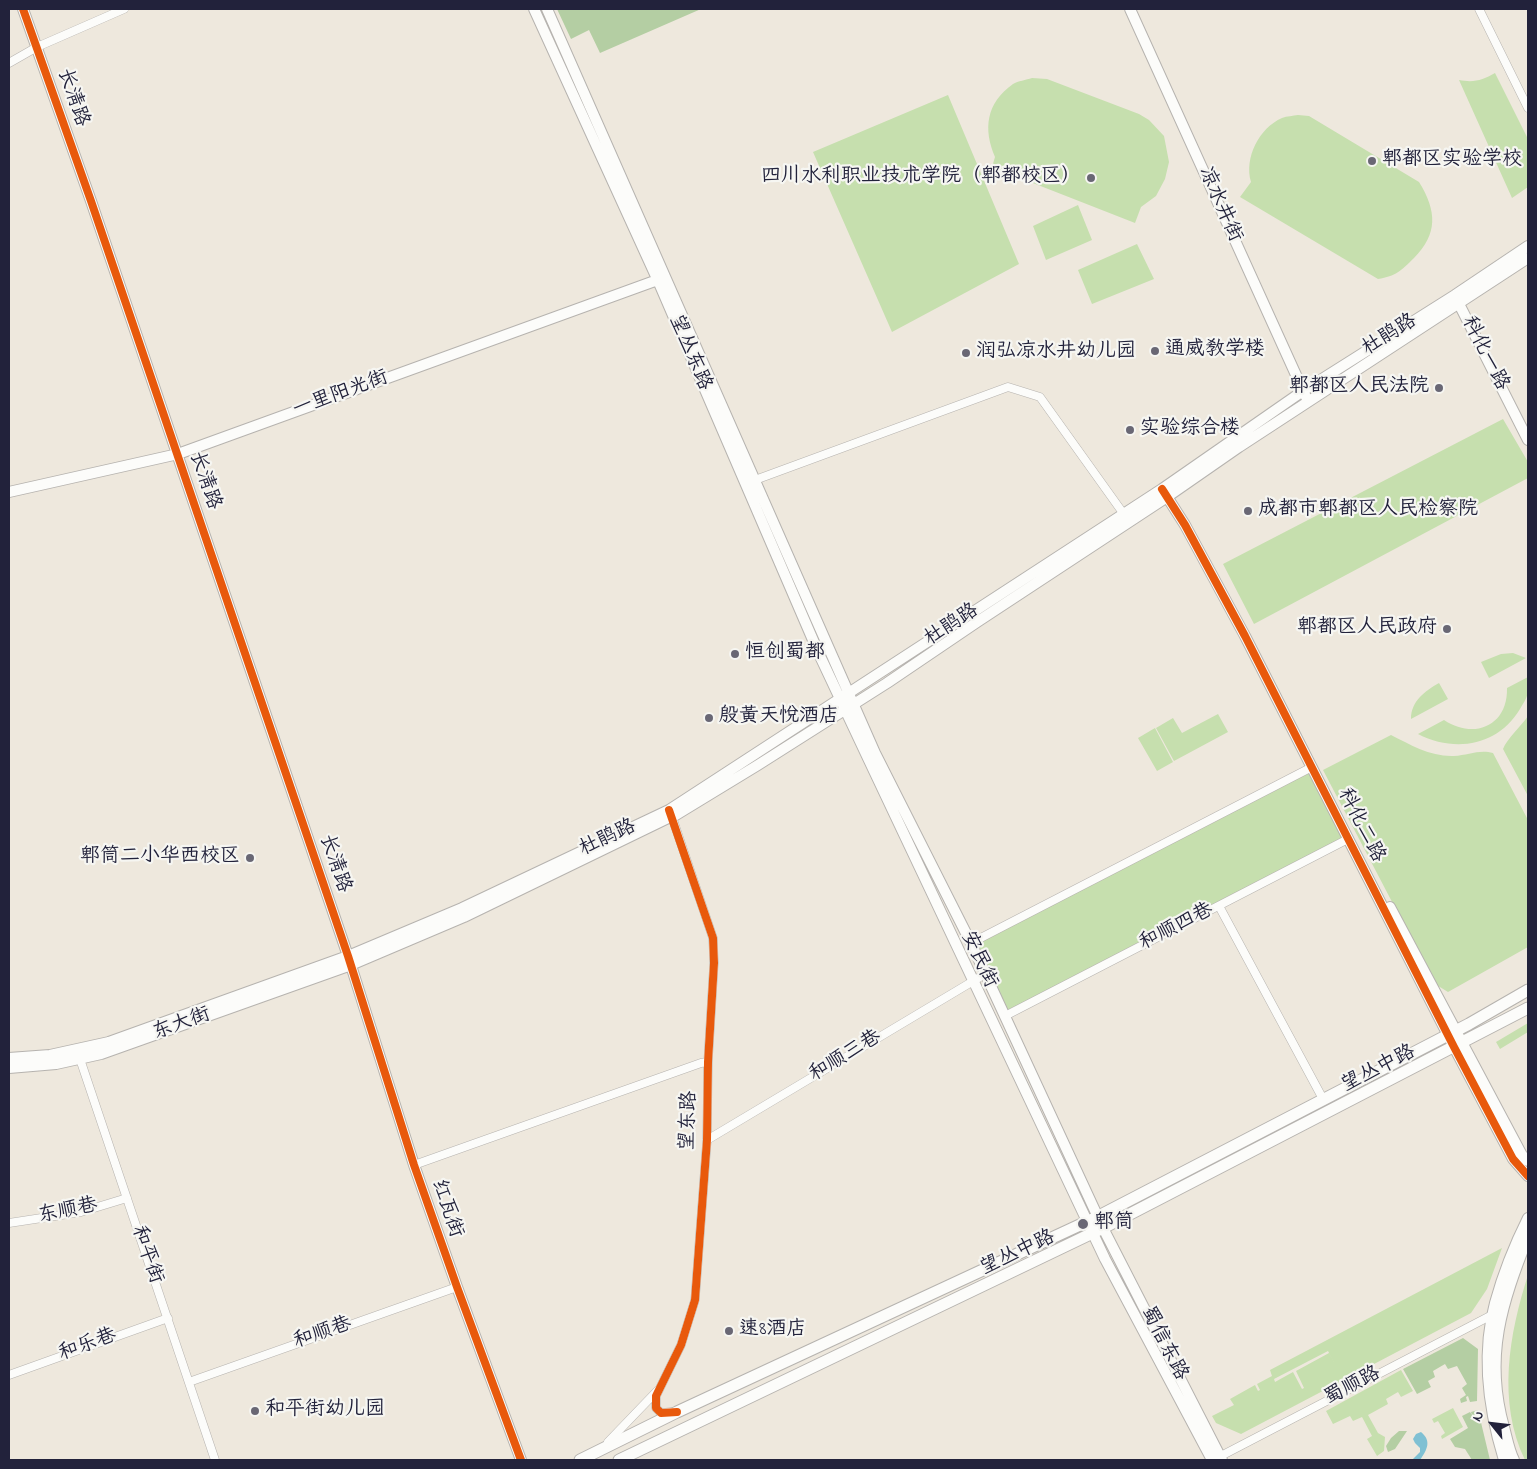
<!DOCTYPE html>
<html>
<head>
<meta charset="utf-8">
<style>
	body { margin:0 }
	#map { position:relative; width:1537px; height:1469px; overflow:hidden; background:#eee8dd; font-family:"Indie Flower",sans-serif }
	canvas { display:block }
	.frame { position:absolute; inset:0; border:10px solid #22223b; pointer-events:none }
	.north { position:absolute; left:1467px; top:1399px; width:50px; height:50px; -webkit-text-stroke:4px #f6f6f2; paint-order:stroke; rotate:299deg; font-size:14px; font-weight:700; line-height:20px; text-align:center; color:#22223b }
	.north::after { content:''; display:block; margin:auto; width:18px; height:22px; background:#22223b; clip-path:polygon(50% 0,100% 100%,50% 72%,0 100%) }
</style>
</head>
<body>
<div id="map">
<canvas width="1537" height="1469"></canvas>
<div class="frame"></div>
<div class="north">N</div>
</div>
<script>
const ctx = document.querySelector('canvas').getContext('2d');
ctx.lineJoin = 'round';
function paint(path, color) {
  ctx.fillStyle = color;
  ctx.fill(path, 'evenodd');
}
function trace(path, color, width, dash) {
  ctx.strokeStyle = color;
  ctx.lineWidth = width;
  ctx.lineCap = dash ? 'butt' : 'round';
  ctx.setLineDash(dash || []);
  ctx.stroke(path);
}
function drawText(font, color, halo, rows, align = 'center') {
  ctx.font = font + ' "Indie Flower","LXGW WenKai TC",sans-serif';
  ctx.lineWidth = 4.5;
  ctx.setLineDash([]);
  ctx.textBaseline = 'middle';
  ctx.strokeStyle = halo;
  ctx.fillStyle = color;
  for (const [text, x, y, turn = 0] of rows) {
    ctx.save();
    ctx.translate(x, y);
    ctx.rotate((+turn || 0) * Math.PI / 180);
    ctx.textAlign = isNaN(turn) ? turn : align;
    if (halo) ctx.strokeText(text, 0, 0);
    ctx.fillText(text, 0, 0);
    ctx.restore();
  }
}
const green = new Path2D(`
	M 1495,73 L 1528,139 L 1528,187 L 1512,198 L 1459,80 C 1474,83 1483,80 1495,73 Z
	M 1032,78 L 1047,79 L 1139,114 L 1149,120 L 1164,136 L 1169,162 L 1165,179 L 1156,196 L 1141,207 L 1135,223 L 992,167 L 995,157 C 983,129 986,103 1013,84 C 1018,81 1026,80 1032,78 Z
	M 948,95 L 1019,264 L 892,332 L 813,152 Z
	M 1298,115 L 1309,116 L 1419,182 C 1437,211 1438,234 1414,258 C 1401,271 1396,276 1378,279 L 1240,197 L 1251,182 C 1244,158 1259,128 1282,118 C 1287,116 1293,116 1298,115 Z
	M 1078,205 L 1092,240 L 1046,260 L 1033,226 Z
	M 1137,244 L 1154,279 L 1092,304 L 1078,270 Z
	M 1503,419 L 1528,462 L 1528,478 L 1254,624 L 1223,564 Z
	M 1513,653 L 1526,658 L 1489,678 L 1481,662 L 1501,654 Z
	M 1528,677 C 1528,681 1529,687 1528,692 C 1527,698 1523,704 1520,709 C 1498,746 1455,753 1418,734 L 1444,720 C 1474,740 1508,726 1507,688 Z
	M 1439,683 L 1448,699 L 1411,719 C 1411,701 1425,691 1439,683 Z
	M 1218,714 L 1228,732 L 1174,761 L 1156,728 L 1173,718 L 1182,733 Z
	M 1528,716 L 1528,796 L 1503,749 C 1507,739 1521,726 1528,716 Z
	M 1155,728 L 1173,762 L 1157,771 L 1138,738 Z
	M 1391,735 C 1411,745 1431,757 1454,756 C 1468,755 1480,749 1493,753 L 1528,820 L 1528,947 L 1448,992 L 1435,984 L 1323,770 Z
	M 1310,772 L 1345,839 L 1008,1013 L 975,945 Z
	M 1528,1023 L 1528,1032 L 1500,1049 L 1496,1042 Z
	M 1502,1248 L 1487,1289 L 1471,1313 L 1241,1434 L 1216,1423 L 1212,1416 L 1234,1405 L 1230,1399 L 1255,1385 L 1258,1391 L 1260,1390 L 1257,1384 L 1272,1376 L 1270,1370 ZM 1328,1351 L 1338,1370 L 1329,1353 L 1296,1371 L 1304,1388 L 1302,1389 L 1293,1372 L 1275,1382 L 1274,1379 Z
	M 1528,1275 L 1528,1460 L 1525,1460 C 1497,1402 1509,1334 1528,1275 Z
	M 1401,1370 L 1413,1391 L 1401,1397 L 1398,1392 L 1386,1399 L 1388,1404 L 1368,1415 L 1378,1433 L 1385,1437 L 1384,1451 L 1377,1456 L 1367,1439 L 1372,1436 L 1362,1417 L 1353,1421 L 1350,1416 L 1333,1424 L 1326,1411 Z
	M 1453,1408 L 1463,1427 L 1442,1439 L 1441,1436 L 1445,1433 L 1438,1421 L 1434,1423 L 1432,1419 Z`);
const forest = new Path2D(`
	M 557,9 L 701,9 L 600,53 L 589,30 L 571,39 Z
	M 1463,1338 L 1478,1349 L 1477,1401 L 1470,1402 L 1468,1396 L 1466,1397 L 1467,1401 L 1461,1403 L 1460,1399 L 1466,1395 L 1462,1388 L 1467,1384 L 1457,1366 L 1448,1369 L 1445,1364 L 1433,1371 L 1435,1377 L 1428,1381 L 1431,1387 L 1417,1394 L 1403,1369 Z
	M 1478,1410 L 1490,1460 L 1472,1460 L 1465,1449 L 1455,1447 L 1450,1439 L 1468,1428 L 1462,1416 L 1470,1412 L 1472,1415 L 1471,1412 Z
	M 1399,1431 L 1407,1431 L 1395,1449 L 1388,1452 L 1386,1446 L 1391,1438 Z`);
const water = new Path2D(`
	M 1421,1432 C 1432,1441 1427,1450 1420,1460 L 1412,1460 L 1420,1452 L 1420,1448 L 1415,1443 L 1413,1439 L 1416,1434 Z`);
const street = new Path2D(`
	M 1479,9 L 1528,108
	M 9,63 L 37,47 L 124,9
	M 755,480 L 1008,387 L 1040,397 L 1123,513
	M 671,814 L 713,938 L 714,963 L 708,1062 L 707,1140 L 695,1300 L 681,1345 L 656,1396 L 656,1408 L 661,1413 L 671,1412
	M 1219,906 L 1323,1099
	M 971,943 L 1312,767
	M 1005,1016 L 1348,839
	M 79,1056 L 215,1460
	M 707,1140 L 985,974
	M 414,1165 L 701,1063 L 708,1062
	M 9,1223 L 81,1212 L 127,1198
	M 9,1375 L 168,1318
	M 189,1382 L 457,1287
	M 608,1442 L 657,1391
	M 1217,1458 L 1492,1315`);
const secondary = new Path2D(`
	M 23,9 L 91,201 L 348,956 L 414,1165 L 457,1287 L 521,1460
	M 534,9 L 659,283 L 819,654 L 867,756 L 1105,1259 L 1212,1460
	M 547,9 L 875,753 L 971,943 L 1103,1228 L 1222,1460
	M 1130,9 L 1306,397
	M 1456,298 L 1528,440
	M 9,492 L 178,454 L 663,278
	M 1164,492 L 1185,525 L 1245,636 L 1454,1047 L 1513,1159 L 1528,1176
	M 1390,907 L 1522,1155 L 1528,1161
	M 9,1058 L 50,1055 L 109,1042 L 348,956 L 462,908 L 669,810 L 1162,489 L 1303,391 L 1455,295 L 1528,246
	M 9,1068 L 56,1064 L 101,1054 L 351,965 L 464,917 L 668,818 L 671,818 L 758,765 L 887,683 L 977,622 L 1167,497 L 1239,447 L 1528,258
	M 1504,1460 C 1489,1411 1481,1354 1495,1303 C 1503,1274 1515,1244 1528,1218
	M 1514,1460 C 1509,1450 1507,1438 1504,1427 C 1484,1356 1502,1303 1528,1237`);
const primary = new Path2D(`
	M 580,1460 L 677,1412 L 1097,1217 L 1469,1024 L 1528,990
	M 619,1460 L 1103,1228 L 1528,1008`);
const cycleway = new Path2D(`
	M 23,9 L 91,201 L 348,956 L 414,1165 L 457,1287 L 521,1460
	M 1162,489 L 1185,525 L 1245,636 L 1454,1047 L 1513,1159 L 1528,1176
	M 669,810 L 713,938 L 714,963 L 708,1062 L 707,1140 L 695,1300 L 681,1345 L 656,1396 L 656,1408 L 661,1413 L 677,1412`);
const markers = [
	[1372,161,5,"#696774"],
	[1091,178,5,"#696774"],
	[1155,351,5,"#696774"],
	[966,353,5,"#696774"],
	[1439,388,5,"#696774"],
	[1130,430,5,"#696774"],
	[1248,511,5,"#696774"],
	[1447,629,5,"#696774"],
	[735,654,5,"#696774"],
	[709,718,5,"#696774"],
	[250,858,5,"#696774"],
	[1083,1224,6,"#696774"],
	[729,1331,5,"#696774"],
	[255,1411,5,"#696774"]
];
const streetNames = [
	["长清路",72,98,71],
	["凉水井街",1219,205,66],
	["杜鹃路",1390,336,-32],
	["望丛东路",689,353,67],
	["科化一路",1484,354,63],
	["一里阳光街",341,395,-20],
	["长清路",204,481,71],
	["杜鹃路",952,626,-33],
	["科化二路",1360,826,63],
	["杜鹃路",608,839,-25],
	["长清路",334,864,71],
	["和顺四巷",1177,928,-27],
	["安民街",978,960,65],
	["东大街",182,1025,-20],
	["和顺三巷",846,1057,-31],
	["望丛中路",1379,1070,-27],
	["望东路",690,1121,-88],
	["红瓦街",446,1209,71],
	["东顺巷",68,1212,-11],
	["望丛中路",1018,1254,-25],
	["和平街",146,1255,71],
	["和顺巷",323,1334,-19],
	["蜀信东路",1163,1344,63],
	["和乐巷",88,1346,-20],
	["蜀顺路",1353,1387,-28]
];
const poiNames = [
	["郫都区实验学校",1382,161],
	["四川水利职业技术学院（郫都校区）",1081,178,"right"],
	["通威教学楼",1165,351],
	["润弘凉水井幼儿园",976,353],
	["郫都区人民法院",1429,388,"right"],
	["实验综合楼",1140,430],
	["成都市郫都区人民检察院",1258,511],
	["郫都区人民政府",1437,629,"right"],
	["恒创蜀都",745,654],
	["殷黄天悦酒店",719,718],
	["郫筒二小华西校区",240,858,"right"],
	["郫筒",1094,1224],
	["速8酒店",739,1331],
	["和平街幼儿园",265,1411]
];
paint(green, '#c6dfae');
paint(forest, '#b4cea3');
paint(water, '#7fc0d3');
trace(street, '#b6b3af', 9);
trace(secondary, '#b6b3af', 12);
trace(primary, '#b6b3af', 13);
trace(street, '#fcfcfa', 8);
trace(secondary, '#fcfcfa', 10);
trace(primary, '#fcfcfa', 11);
trace(cycleway, '#e8590c', 8);
for (const [x, y, r, color] of markers) {
  const dot = new Path2D();
  dot.arc(x, y, r, 0, 2 * Math.PI);
  ctx.fillStyle = color;
  ctx.fill(dot);
  trace(dot, '#f6f6f2', 2);
}
drawText('20px', '#22223b', '#f6f6f2', streetNames);
drawText('20px', '#22223b', '#f6f6f2', poiNames, 'left');
</script>
</body>
</html>
